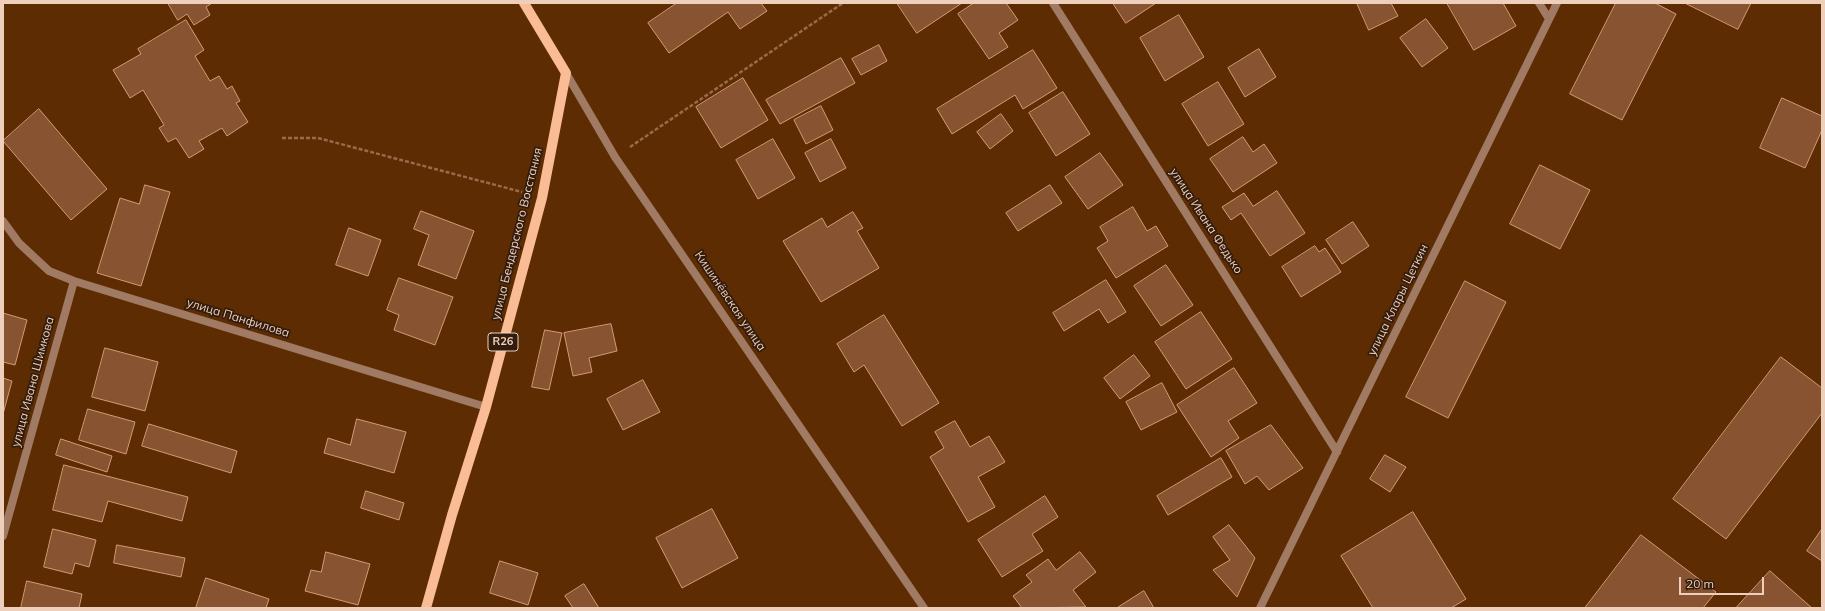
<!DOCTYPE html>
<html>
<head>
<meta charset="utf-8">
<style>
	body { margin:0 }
	#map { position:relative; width:1825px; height:611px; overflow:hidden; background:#5d2c03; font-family:Mulish,sans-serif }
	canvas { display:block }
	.frame { position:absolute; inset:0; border:4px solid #eecfbc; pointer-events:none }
	.scale { position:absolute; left:1679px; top:577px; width:85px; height:18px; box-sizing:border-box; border:2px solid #eecfbc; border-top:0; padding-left:5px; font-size:12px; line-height:14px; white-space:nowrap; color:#eecfbc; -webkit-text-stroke:3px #321c0d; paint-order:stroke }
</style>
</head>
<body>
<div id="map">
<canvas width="1825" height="611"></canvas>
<div class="frame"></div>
<div class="scale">20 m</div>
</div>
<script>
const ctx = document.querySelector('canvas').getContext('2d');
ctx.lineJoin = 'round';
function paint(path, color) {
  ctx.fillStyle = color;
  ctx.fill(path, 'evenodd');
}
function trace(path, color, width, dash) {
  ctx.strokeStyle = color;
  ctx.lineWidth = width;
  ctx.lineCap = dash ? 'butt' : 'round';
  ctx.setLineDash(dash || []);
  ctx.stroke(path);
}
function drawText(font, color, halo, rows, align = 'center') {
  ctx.font = font + ' Mulish,sans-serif';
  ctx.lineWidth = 3.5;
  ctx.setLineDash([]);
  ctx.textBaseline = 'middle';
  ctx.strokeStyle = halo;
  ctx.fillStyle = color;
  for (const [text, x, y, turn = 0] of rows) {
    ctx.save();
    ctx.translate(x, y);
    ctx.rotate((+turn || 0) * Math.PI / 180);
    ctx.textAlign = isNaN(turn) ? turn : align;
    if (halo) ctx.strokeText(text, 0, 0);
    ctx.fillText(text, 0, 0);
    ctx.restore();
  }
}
const building = new Path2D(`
	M 168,3 L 212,3 L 206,7 L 210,15 L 194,25 L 187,14 L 178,20 Z
	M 677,3 L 761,3 L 767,11 L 740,29 L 728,12 L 669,53 L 648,23 Z
	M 897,3 L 962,3 L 917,33 Z
	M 974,3 L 1006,3 L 1018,20 L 999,33 L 1008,47 L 989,59 L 958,14 Z
	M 1113,3 L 1156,3 L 1126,23 Z
	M 1357,3 L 1391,3 L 1398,16 L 1369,30 Z
	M 1447,3 L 1503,3 L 1516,26 L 1474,50 Z
	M 1616,3 L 1655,3 L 1676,14 L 1622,120 L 1570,94 Z
	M 1685,3 L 1751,3 L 1738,29 Z
	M 1179,15 L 1204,57 L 1165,81 L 1140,38 Z
	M 1426,19 L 1448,48 L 1422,67 L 1400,38 Z
	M 186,20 L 204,50 L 195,56 L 210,81 L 219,76 L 227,89 L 232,86 L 240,101 L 236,103 L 248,122 L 227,136 L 222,128 L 199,141 L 204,149 L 189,158 L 176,138 L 168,142 L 159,128 L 164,125 L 143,90 L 130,98 L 113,70 L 141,54 L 138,49 Z
	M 879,45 L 887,61 L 861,75 L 852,59 Z
	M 1259,49 L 1276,77 L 1245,97 L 1228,68 Z
	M 1033,50 L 1057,88 L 1023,109 L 1015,95 L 952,134 L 937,109 Z
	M 841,58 L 855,83 L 780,124 L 766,100 Z
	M 743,78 L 768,120 L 721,148 L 696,107 Z
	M 1218,82 L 1244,124 L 1208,146 L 1182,104 Z
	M 1063,92 L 1090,134 L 1056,156 L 1029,113 Z
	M 1782,98 L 1822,116 L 1822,130 L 1805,168 L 1760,148 Z
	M 821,106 L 833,130 L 806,144 L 794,120 Z
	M 39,109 L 107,189 L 71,220 L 3,141 Z
	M 1001,114 L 1013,131 L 990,149 L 977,132 Z
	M 1243,137 L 1253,152 L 1264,144 L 1277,163 L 1233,192 L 1210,159 Z
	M 773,139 L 795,178 L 758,199 L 736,160 Z
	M 831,139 L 846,168 L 820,182 L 805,153 Z
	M 1100,153 L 1123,185 L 1088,209 L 1065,177 Z
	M 1540,165 L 1590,190 L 1560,249 L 1510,224 Z
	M 145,185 L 170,192 L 141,286 L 97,273 L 120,198 L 139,204 Z
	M 1050,185 L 1062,203 L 1018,231 L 1006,213 Z
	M 1277,191 L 1305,233 L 1270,256 L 1241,213 L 1231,220 L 1222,207 L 1244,193 L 1253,206 Z
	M 1133,207 L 1147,231 L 1156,226 L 1168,246 L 1116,278 L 1097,248 L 1108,241 L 1100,227 Z
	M 421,211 L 474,231 L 456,279 L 418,265 L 429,235 L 414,229 Z
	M 853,212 L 863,228 L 857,231 L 879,268 L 821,302 L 783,241 L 822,218 L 827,227 Z
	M 1353,222 L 1369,246 L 1342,264 L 1326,240 Z
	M 349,228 L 381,240 L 368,276 L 336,265 Z
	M 1315,246 L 1319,252 L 1325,248 L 1341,272 L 1301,297 L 1282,267 Z
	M 1166,265 L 1193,305 L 1161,326 L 1134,286 Z
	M 399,278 L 453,297 L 435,345 L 394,330 L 399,315 L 387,310 Z
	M 1106,280 L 1126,312 L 1108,323 L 1099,309 L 1064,331 L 1053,313 Z
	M 1465,281 L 1506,302 L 1448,418 L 1406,397 Z
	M 1201,312 L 1232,359 L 1186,389 L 1155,342 Z
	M 3,313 L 27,320 L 15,365 L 3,362 Z
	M 884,315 L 939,403 L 902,426 L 864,365 L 854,372 L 837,344 Z
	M 611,324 L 617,351 L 589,358 L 592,372 L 573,376 L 564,333 Z
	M 545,330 L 562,333 L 549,390 L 532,387 Z
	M 105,348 L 158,362 L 145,411 L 92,397 Z
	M 1134,355 L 1150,376 L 1120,399 L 1104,378 Z
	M 1781,357 L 1822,388 L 1822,413 L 1726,539 L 1673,499 Z
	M 1234,368 L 1257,403 L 1228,421 L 1239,438 L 1211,457 L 1177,405 Z
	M 3,378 L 12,381 L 3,414 Z
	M 643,380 L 660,412 L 623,430 L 607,399 Z
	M 1162,383 L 1177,412 L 1141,430 L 1126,402 Z
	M 88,409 L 135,422 L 126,454 L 79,440 Z
	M 357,419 L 406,432 L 394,473 L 324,453 L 328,438 L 350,445 Z
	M 955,421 L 970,447 L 989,436 L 1005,462 L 978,477 L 995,507 L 968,522 L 930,457 L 944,448 L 935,432 Z
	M 149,424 L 237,451 L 231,473 L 142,446 Z
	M 1271,425 L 1303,468 L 1269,490 L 1257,476 L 1245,484 L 1226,451 Z
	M 61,439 L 112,456 L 107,472 L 56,455 Z
	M 1385,455 L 1406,467 L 1390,492 L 1370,479 Z
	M 1221,458 L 1232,477 L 1168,515 L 1157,496 Z
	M 64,465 L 188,497 L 182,521 L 108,501 L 102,522 L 53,510 Z
	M 366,491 L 404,503 L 399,520 L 361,508 Z
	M 1045,496 L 1058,517 L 1032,534 L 1043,551 L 1002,577 L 978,540 Z
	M 712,509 L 738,558 L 682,588 L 656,538 Z
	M 1413,512 L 1466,599 L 1451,608 L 1373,608 L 1341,556 Z
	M 1229,525 L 1255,558 L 1237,597 L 1213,570 L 1230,560 L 1213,537 Z
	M 53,529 L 96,540 L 89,567 L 75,563 L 72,574 L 44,567 Z
	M 1822,529 L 1822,561 L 1807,551 Z
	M 1641,535 L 1716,592 L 1703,608 L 1585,608 Z
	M 117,545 L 185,558 L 181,577 L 114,563 Z
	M 326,552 L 370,564 L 358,605 L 305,591 L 311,570 L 321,572 Z
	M 1080,552 L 1096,572 L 1073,590 L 1086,607 L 1022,608 L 1013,596 L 1032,582 L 1026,575 L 1048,559 L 1056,570 Z
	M 500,561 L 538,573 L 528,605 L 490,593 Z
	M 1770,571 L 1812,608 L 1736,608 Z
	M 206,578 L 269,599 L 266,608 L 196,608 Z
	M 27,581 L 82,594 L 79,608 L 21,608 Z
	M 584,584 L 599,608 L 573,608 L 565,596 Z
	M 1144,591 L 1154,608 L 1117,608 Z`);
const path = new Path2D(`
	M 282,138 L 318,138 L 522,192
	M 630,147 L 843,3`);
const minor = new Path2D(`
	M 1053,3 L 1337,452
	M 1539,3 L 1549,19
	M 3,221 L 19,243 L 49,271 L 74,281 L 486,407
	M 3,536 L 74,281
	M 1260,608 L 1557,3`);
const tertiary = new Path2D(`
	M 566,73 L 615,157 L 924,608`);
const primary = new Path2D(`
	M 426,608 L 452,515 L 486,407 L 542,198 L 566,73 L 524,3`);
const shields = [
	[503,342,30]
];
const shieldNames = [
	["R26",503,342]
];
const streetNames = [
	["улица Ивана Федько",1206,221,57],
	["улица Бендерского Восстания",517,234,-76],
	["улица Клары Цеткин",1398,300,-64],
	["Кишинёвская улица",730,301,56],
	["улица Панфилова",238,318,17],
	["улица Ивана Шимкова",33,382,-75]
];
paint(building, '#885330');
trace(building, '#d49a75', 1);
trace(path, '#966c4b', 2.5, [4, 2]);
trace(minor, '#a07a63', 8);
trace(tertiary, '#a07a63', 8);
trace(primary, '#fabc95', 10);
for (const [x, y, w] of shields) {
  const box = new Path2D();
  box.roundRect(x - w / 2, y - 9, w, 18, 3);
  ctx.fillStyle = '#321c0d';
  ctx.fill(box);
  trace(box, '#eecfbc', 1);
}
drawText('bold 11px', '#eecfbc', null, shieldNames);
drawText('12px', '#eecfbc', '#321c0d', streetNames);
</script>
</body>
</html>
